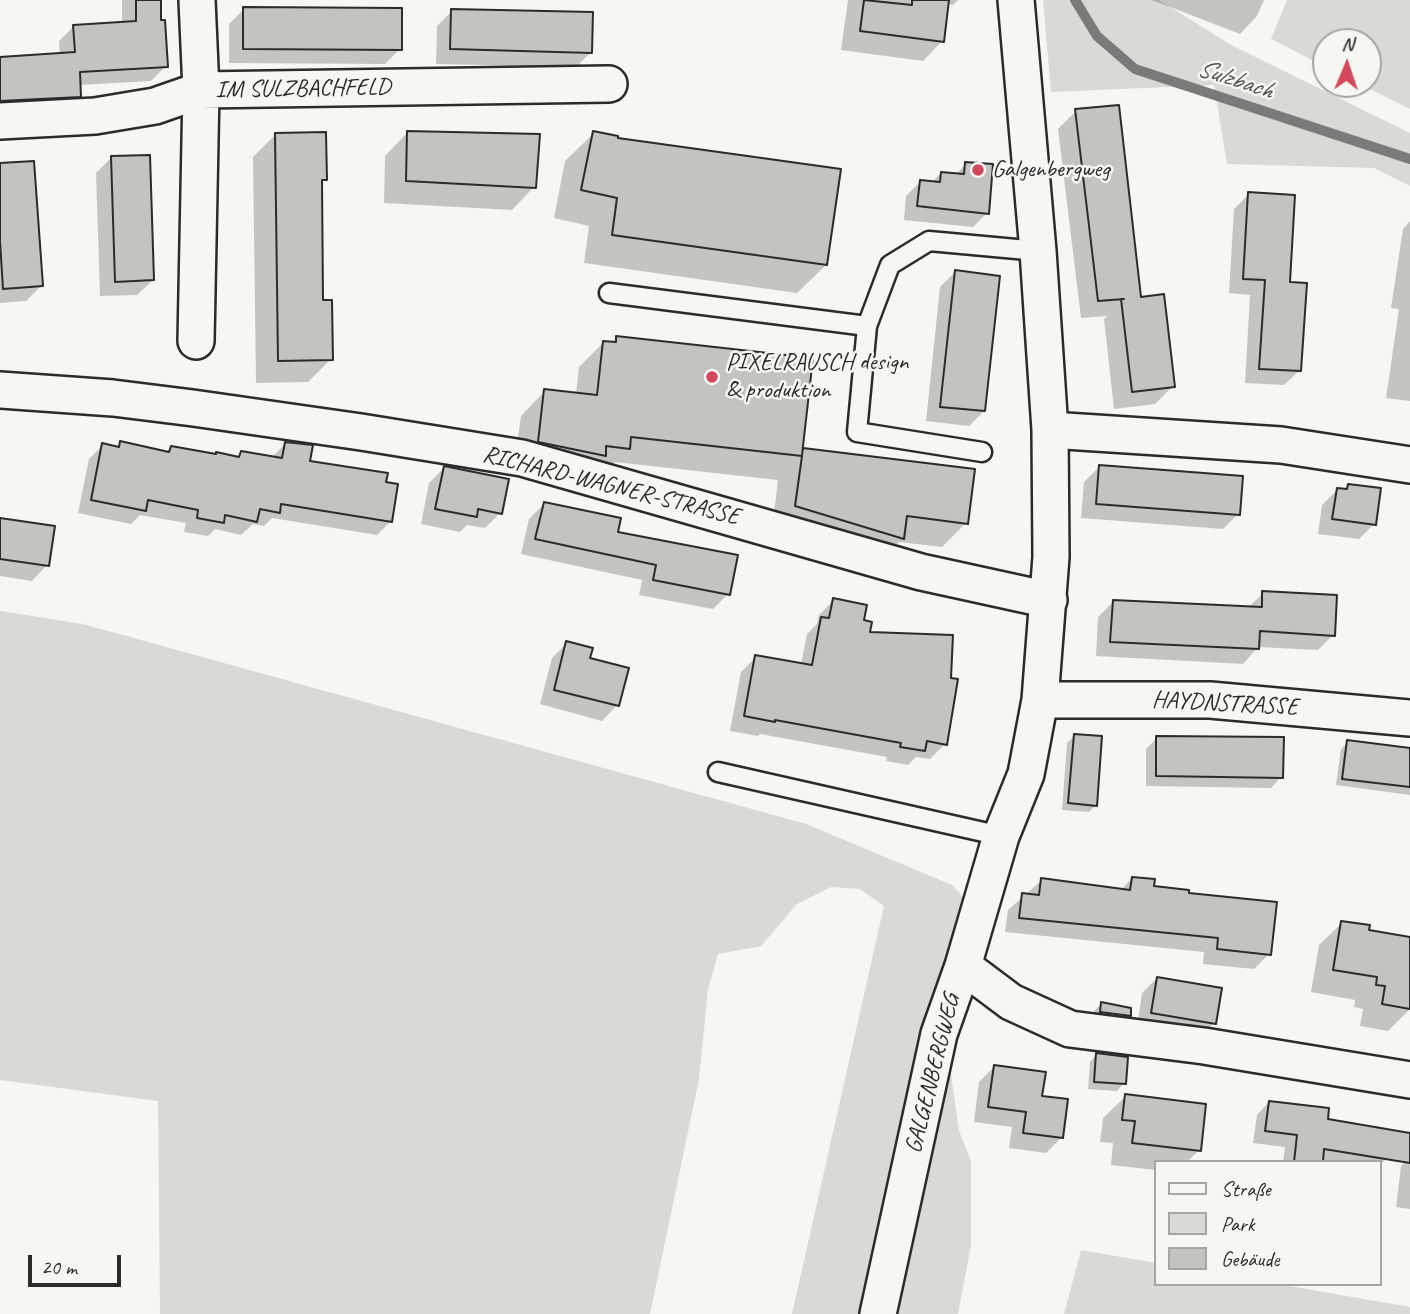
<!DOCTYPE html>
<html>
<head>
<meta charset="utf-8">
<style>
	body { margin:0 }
	#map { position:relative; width:1410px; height:1314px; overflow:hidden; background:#f6f6f2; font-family:Caveat,sans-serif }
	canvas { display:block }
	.legend { position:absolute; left:1154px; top:1160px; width:228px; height:126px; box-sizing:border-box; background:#f6f6f2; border:2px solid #a5a5a2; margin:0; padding:9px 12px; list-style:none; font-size:21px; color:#2b2b2b }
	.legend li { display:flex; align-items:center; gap:14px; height:35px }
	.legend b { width:35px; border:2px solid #a5a5a2 }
	.north { position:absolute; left:1312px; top:28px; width:70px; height:70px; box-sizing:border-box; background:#f6f6f2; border:2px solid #a5a5a2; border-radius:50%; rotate:2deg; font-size:19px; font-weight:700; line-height:28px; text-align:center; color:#2b2b2b }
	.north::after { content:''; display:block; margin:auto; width:24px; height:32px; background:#d1495b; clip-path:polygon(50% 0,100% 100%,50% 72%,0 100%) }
	.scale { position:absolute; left:28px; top:1255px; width:93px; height:32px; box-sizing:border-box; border:4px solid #2b2b2b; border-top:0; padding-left:9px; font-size:21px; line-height:24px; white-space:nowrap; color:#2b2b2b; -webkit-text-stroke:5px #f6f6f2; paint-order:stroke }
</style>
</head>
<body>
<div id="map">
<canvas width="1410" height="1314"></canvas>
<ul class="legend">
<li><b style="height:9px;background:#f6f6f2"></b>Straße</li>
<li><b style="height:19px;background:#d9d9d5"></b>Park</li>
<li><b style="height:19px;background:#c3c3c0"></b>Gebäude</li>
</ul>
<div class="north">N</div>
<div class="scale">20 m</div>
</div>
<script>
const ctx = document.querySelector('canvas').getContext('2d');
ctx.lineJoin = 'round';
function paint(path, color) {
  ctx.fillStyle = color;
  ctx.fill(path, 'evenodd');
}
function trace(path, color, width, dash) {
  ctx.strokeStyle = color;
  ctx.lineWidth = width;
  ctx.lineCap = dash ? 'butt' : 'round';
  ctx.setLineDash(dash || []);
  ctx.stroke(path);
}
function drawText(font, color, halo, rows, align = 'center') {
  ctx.font = font + ' Caveat,sans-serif';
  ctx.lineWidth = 5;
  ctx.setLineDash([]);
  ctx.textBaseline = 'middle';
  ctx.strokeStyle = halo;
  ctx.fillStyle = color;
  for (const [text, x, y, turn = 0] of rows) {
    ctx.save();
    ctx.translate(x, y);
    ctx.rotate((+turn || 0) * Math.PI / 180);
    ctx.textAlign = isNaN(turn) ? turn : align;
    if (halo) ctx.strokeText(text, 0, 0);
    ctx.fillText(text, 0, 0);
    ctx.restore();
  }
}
const green = new Path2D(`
	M 1043,0 L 1159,0 L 1231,45 L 1410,133 L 1410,186 L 1374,168 L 1227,164 L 1214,85 L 1051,92 Z
	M 1287,0 L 1410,0 L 1410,109 L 1360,84 L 1368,84 L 1368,42 L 1326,42 L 1326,67 L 1271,39 Z
	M 0,611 L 83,624 L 806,824 L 952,885 L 974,909 L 968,990 L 950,1067 L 959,1131 L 971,1161 L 971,1245 L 958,1314 L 792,1314 L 884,906 L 860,889 L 831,887 L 797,904 L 761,946 L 718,954 L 708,989 L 699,1079 L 650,1314 L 160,1314 L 158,1101 L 0,1080 Z
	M 1081,1250 L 1156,1263 L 1156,1284 L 1278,1284 L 1410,1307 L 1410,1314 L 1064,1314 Z`);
const shadow = new Path2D(`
	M 122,0 L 159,0 L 159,22 L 166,66 L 151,81 L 79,85 L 79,96 L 65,111 L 0,114 L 0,59 L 60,55 L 59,41 L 74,26 L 122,24 Z
	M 848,0 L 958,0 L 953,5 L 947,4 L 942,41 L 923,61 L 841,50 Z
	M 1152,0 L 1264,0 L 1257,16 L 1240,34 Z
	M 244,9 L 400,49 L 385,64 L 229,63 L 229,24 Z
	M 452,11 L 591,52 L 576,67 L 436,64 L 437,26 Z
	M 1076,111 L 1140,299 L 1173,386 L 1155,404 L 1114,409 L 1104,319 L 1107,316 L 1081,318 L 1058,129 Z
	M 407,133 L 534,187 L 512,210 L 384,203 L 385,156 Z
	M 594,133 L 826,265 L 797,293 L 584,263 L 589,226 L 554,218 L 565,161 Z
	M 276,134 L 325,179 L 320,184 L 321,302 L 331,359 L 308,382 L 256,383 L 253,157 Z
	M 111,158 L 153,280 L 137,295 L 100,296 L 96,173 Z
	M 966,164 L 987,213 L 973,227 L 904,220 L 906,196 L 920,182 L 931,183 L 941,173 L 955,175 Z
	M 0,165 L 41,286 L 26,301 L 0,303 Z
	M 1249,194 L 1288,283 L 1300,370 L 1284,385 L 1245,383 L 1250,295 L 1229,293 L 1234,209 Z
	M 1410,221 L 1410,401 L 1386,398 L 1399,309 L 1391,308 L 1403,229 Z
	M 955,272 L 984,411 L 969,426 L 926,421 L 940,287 Z
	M 617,338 L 800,453 L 804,450 L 966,523 L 942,547 L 899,542 L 878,562 L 772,530 L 778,480 L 615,462 L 604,473 L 514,466 L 521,416 L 545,391 L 576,394 L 579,367 L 604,342 L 611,343 Z
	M 121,443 L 166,453 L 171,448 L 236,458 L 241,453 L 271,458 L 286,443 L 308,462 L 384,484 L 391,521 L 377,535 L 272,518 L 264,526 L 253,524 L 241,535 L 215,529 L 208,536 L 184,532 L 186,523 L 140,515 L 131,524 L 78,513 L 89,459 L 103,445 L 116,448 Z
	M 1099,467 L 1238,514 L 1223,529 L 1081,518 L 1084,482 Z
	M 444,468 L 500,513 L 485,528 L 467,525 L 460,532 L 421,524 L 429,483 Z
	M 1348,486 L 1374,524 L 1359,539 L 1318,534 L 1322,505 L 1337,490 L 1344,491 Z
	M 544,504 L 616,533 L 728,594 L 713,609 L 639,595 L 642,580 L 521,554 L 529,519 Z
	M 0,520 L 47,565 L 32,581 L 0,576 Z
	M 1263,593 L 1333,635 L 1318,650 L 1258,647 L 1243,664 L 1096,656 L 1098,617 L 1113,602 L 1248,608 Z
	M 834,600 L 862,621 L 868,633 L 945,744 L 930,759 L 916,757 L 908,765 L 886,761 L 887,757 L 760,734 L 758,736 L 730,731 L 741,672 L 756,657 L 801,665 L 807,634 L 817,624 L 819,615 Z
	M 567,643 L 588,659 L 617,705 L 602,721 L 540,704 L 552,658 Z
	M 1074,736 L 1096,805 L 1089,812 L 1062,810 L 1067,743 Z
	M 1157,738 L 1281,777 L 1271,788 L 1146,786 L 1146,749 Z
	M 1348,742 L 1410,750 L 1410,795 L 1336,785 L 1341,749 Z
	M 1132,878 L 1152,888 L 1187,894 L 1269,954 L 1254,969 L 1203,964 L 1204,952 L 1005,932 L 1008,910 L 1042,880 L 1120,891 Z
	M 1342,923 L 1367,931 L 1410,938 L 1410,1009 L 1388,1031 L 1360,1026 L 1363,1009 L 1354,1007 L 1355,1000 L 1311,992 L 1319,945 Z
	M 1157,978 L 1214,1023 L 1199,1038 L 1137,1028 L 1142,993 Z
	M 1101,1004 L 1129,1016 L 1122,1023 L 1093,1019 L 1094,1011 Z
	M 1097,1054 L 1124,1083 L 1117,1091 L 1088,1089 L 1090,1062 Z
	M 994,1067 L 1040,1097 L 1061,1138 L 1046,1153 L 1009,1148 L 1012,1127 L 974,1122 L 979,1082 Z
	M 1126,1096 L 1199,1150 L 1187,1162 L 1156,1162 L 1156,1170 L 1111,1165 L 1113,1143 L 1100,1142 L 1103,1118 Z
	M 1269,1102 L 1326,1120 L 1386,1159 L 1380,1165 L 1380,1162 L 1283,1162 L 1285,1147 L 1253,1143 L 1257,1115 Z
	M 1410,1157 L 1410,1209 L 1396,1207 L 1401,1166 Z`);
const stream = new Path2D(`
	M 1075,0 L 1097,36 L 1135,69 L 1410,159`);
const building = new Path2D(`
	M 136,0 L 161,0 L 161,20 L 165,20 L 168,67 L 80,72 L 81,97 L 0,101 L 0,57 L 75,52 L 73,25 L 136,21 Z
	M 864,0 L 912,5 L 912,0 L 949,0 L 944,42 L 860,31 Z
	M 243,7 L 402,8 L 402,50 L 243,49 Z
	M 451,9 L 593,12 L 592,53 L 450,49 Z
	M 1119,105 L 1141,297 L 1164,294 L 1175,387 L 1132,392 L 1121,299 L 1124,299 L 1098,301 L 1075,109 Z
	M 407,131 L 540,134 L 536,188 L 406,181 Z
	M 593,131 L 618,136 L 618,138 L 841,169 L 827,265 L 612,235 L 617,198 L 581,190 Z
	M 326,132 L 327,180 L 322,180 L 323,300 L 332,300 L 333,360 L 278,361 L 275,133 Z
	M 150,155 L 154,280 L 115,282 L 111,156 Z
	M 34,161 L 43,286 L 3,289 L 0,241 L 0,163 Z
	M 965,162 L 993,164 L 989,214 L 917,206 L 920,180 L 940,182 L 941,172 L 964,174 Z
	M 1248,192 L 1295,195 L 1290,282 L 1307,283 L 1301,371 L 1259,369 L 1265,280 L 1243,279 Z
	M 955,270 L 1000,276 L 985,411 L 940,407 Z
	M 616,336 L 813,358 L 802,455 L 803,448 L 975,469 L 968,524 L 907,516 L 904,539 L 795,506 L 802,456 L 631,437 L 630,449 L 606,446 L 606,456 L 538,442 L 544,389 L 597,395 L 603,341 L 616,342 Z
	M 120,441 L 169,452 L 171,446 L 216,454 L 216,452 L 239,457 L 241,451 L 282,458 L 285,442 L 313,445 L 310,461 L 388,473 L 386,482 L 398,484 L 392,522 L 281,504 L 280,513 L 260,509 L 257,522 L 225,515 L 224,523 L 197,518 L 198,510 L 148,500 L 146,511 L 91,500 L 102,443 L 119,447 Z
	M 1099,465 L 1243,476 L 1240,515 L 1096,504 Z
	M 444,466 L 509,479 L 502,514 L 478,509 L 477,517 L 435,509 Z
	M 1348,484 L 1381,488 L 1376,525 L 1332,519 L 1337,488 L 1347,489 Z
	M 544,502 L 621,518 L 618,532 L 738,555 L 730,595 L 653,580 L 656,565 L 535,539 Z
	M 0,518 L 55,526 L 49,566 L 0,559 Z
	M 1262,591 L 1337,595 L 1335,636 L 1260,631 L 1259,649 L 1110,642 L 1113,600 L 1262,607 Z
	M 833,598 L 867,605 L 864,620 L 872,622 L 870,632 L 953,635 L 951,678 L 958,679 L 947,745 L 927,741 L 925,751 L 900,747 L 901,743 L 775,720 L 775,722 L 744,716 L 755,655 L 812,665 L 821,617 L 829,618 Z
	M 566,641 L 593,648 L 590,658 L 629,668 L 619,706 L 554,690 Z
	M 1074,734 L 1102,736 L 1097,806 L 1068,803 Z
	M 1156,736 L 1284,737 L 1283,778 L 1156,776 Z
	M 1347,740 L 1410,748 L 1410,787 L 1342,779 Z
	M 1132,877 L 1155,879 L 1154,886 L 1189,890 L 1189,893 L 1277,902 L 1271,955 L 1217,949 L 1218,938 L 1019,918 L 1022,893 L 1039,895 L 1041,878 L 1130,890 Z
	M 1341,921 L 1370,925 L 1369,930 L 1410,937 L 1410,1009 L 1382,1004 L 1385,986 L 1376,985 L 1377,977 L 1333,970 Z
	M 1157,977 L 1222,988 L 1216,1024 L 1151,1013 Z
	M 1101,1002 L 1131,1008 L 1131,1016 L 1100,1012 Z
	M 1096,1053 L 1128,1057 L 1126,1084 L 1094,1082 Z
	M 994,1065 L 1046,1072 L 1042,1096 L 1068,1099 L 1063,1138 L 1023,1133 L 1026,1112 L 988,1107 Z
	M 1125,1094 L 1206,1104 L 1201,1151 L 1132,1143 L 1135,1121 L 1122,1120 Z
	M 1269,1101 L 1329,1108 L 1328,1119 L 1410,1133 L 1410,1163 L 1324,1149 L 1323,1162 L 1294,1162 L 1297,1135 L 1265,1131 Z`);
const service = new Path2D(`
	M 609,293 L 867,326
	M 982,452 L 857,432 L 867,326 L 890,265 L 929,241 L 1038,251
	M 718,772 L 1001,836`);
const minor = new Path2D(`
	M 0,121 L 95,116 L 155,106 L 201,90 L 609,84
	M 196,341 L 201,90 L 197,0
	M 0,390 L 113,398 L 193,408 L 361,432 L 522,458 L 921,572 L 1049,600
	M 1050,430 L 1281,445 L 1410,465
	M 1040,700 L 1210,700 L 1410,718
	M 963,966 L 1011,1002 L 1070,1029 L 1204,1046 L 1410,1080
	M 878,1314 L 939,1034 L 963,966 L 1001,836 L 1026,774 L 1040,700 L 1051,557 L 1050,430 L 1038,251 L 1016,0`);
const markers = [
	[978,170,7,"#d1495b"],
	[712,377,7,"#d1495b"]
];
const streetNames = [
	["IM SULZBACHFELD",303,89,-1],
	["RICHARD-WAGNER-STRASSE",611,486,14],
	["HAYDNSTRASSE",1225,704,3],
	["GALGENBERGWEG",933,1074,-76]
];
const poiNames = [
	["Galgenbergweg",992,170],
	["PIXELRAUSCH design",726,363],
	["& produktion",726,391]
];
const waterNames = [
	["Sulzbach",1235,80,18]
];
paint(green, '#d9d9d5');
paint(shadow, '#0003');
trace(stream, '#7a7a78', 10);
paint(building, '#c3c3c0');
trace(building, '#2b2b2b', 2);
trace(service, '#2b2b2b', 23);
trace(minor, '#2b2b2b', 40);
trace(service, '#f6f6f2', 18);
trace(minor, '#f6f6f2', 35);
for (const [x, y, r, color] of markers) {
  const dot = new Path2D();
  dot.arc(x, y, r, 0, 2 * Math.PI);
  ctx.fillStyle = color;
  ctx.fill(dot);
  trace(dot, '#f6f6f2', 2.5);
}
drawText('24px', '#2b2b2b', '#f6f6f2', streetNames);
drawText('24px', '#2b2b2b', '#f6f6f2', poiNames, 'left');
drawText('italic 26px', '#525251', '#f6f6f2', waterNames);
</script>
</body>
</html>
